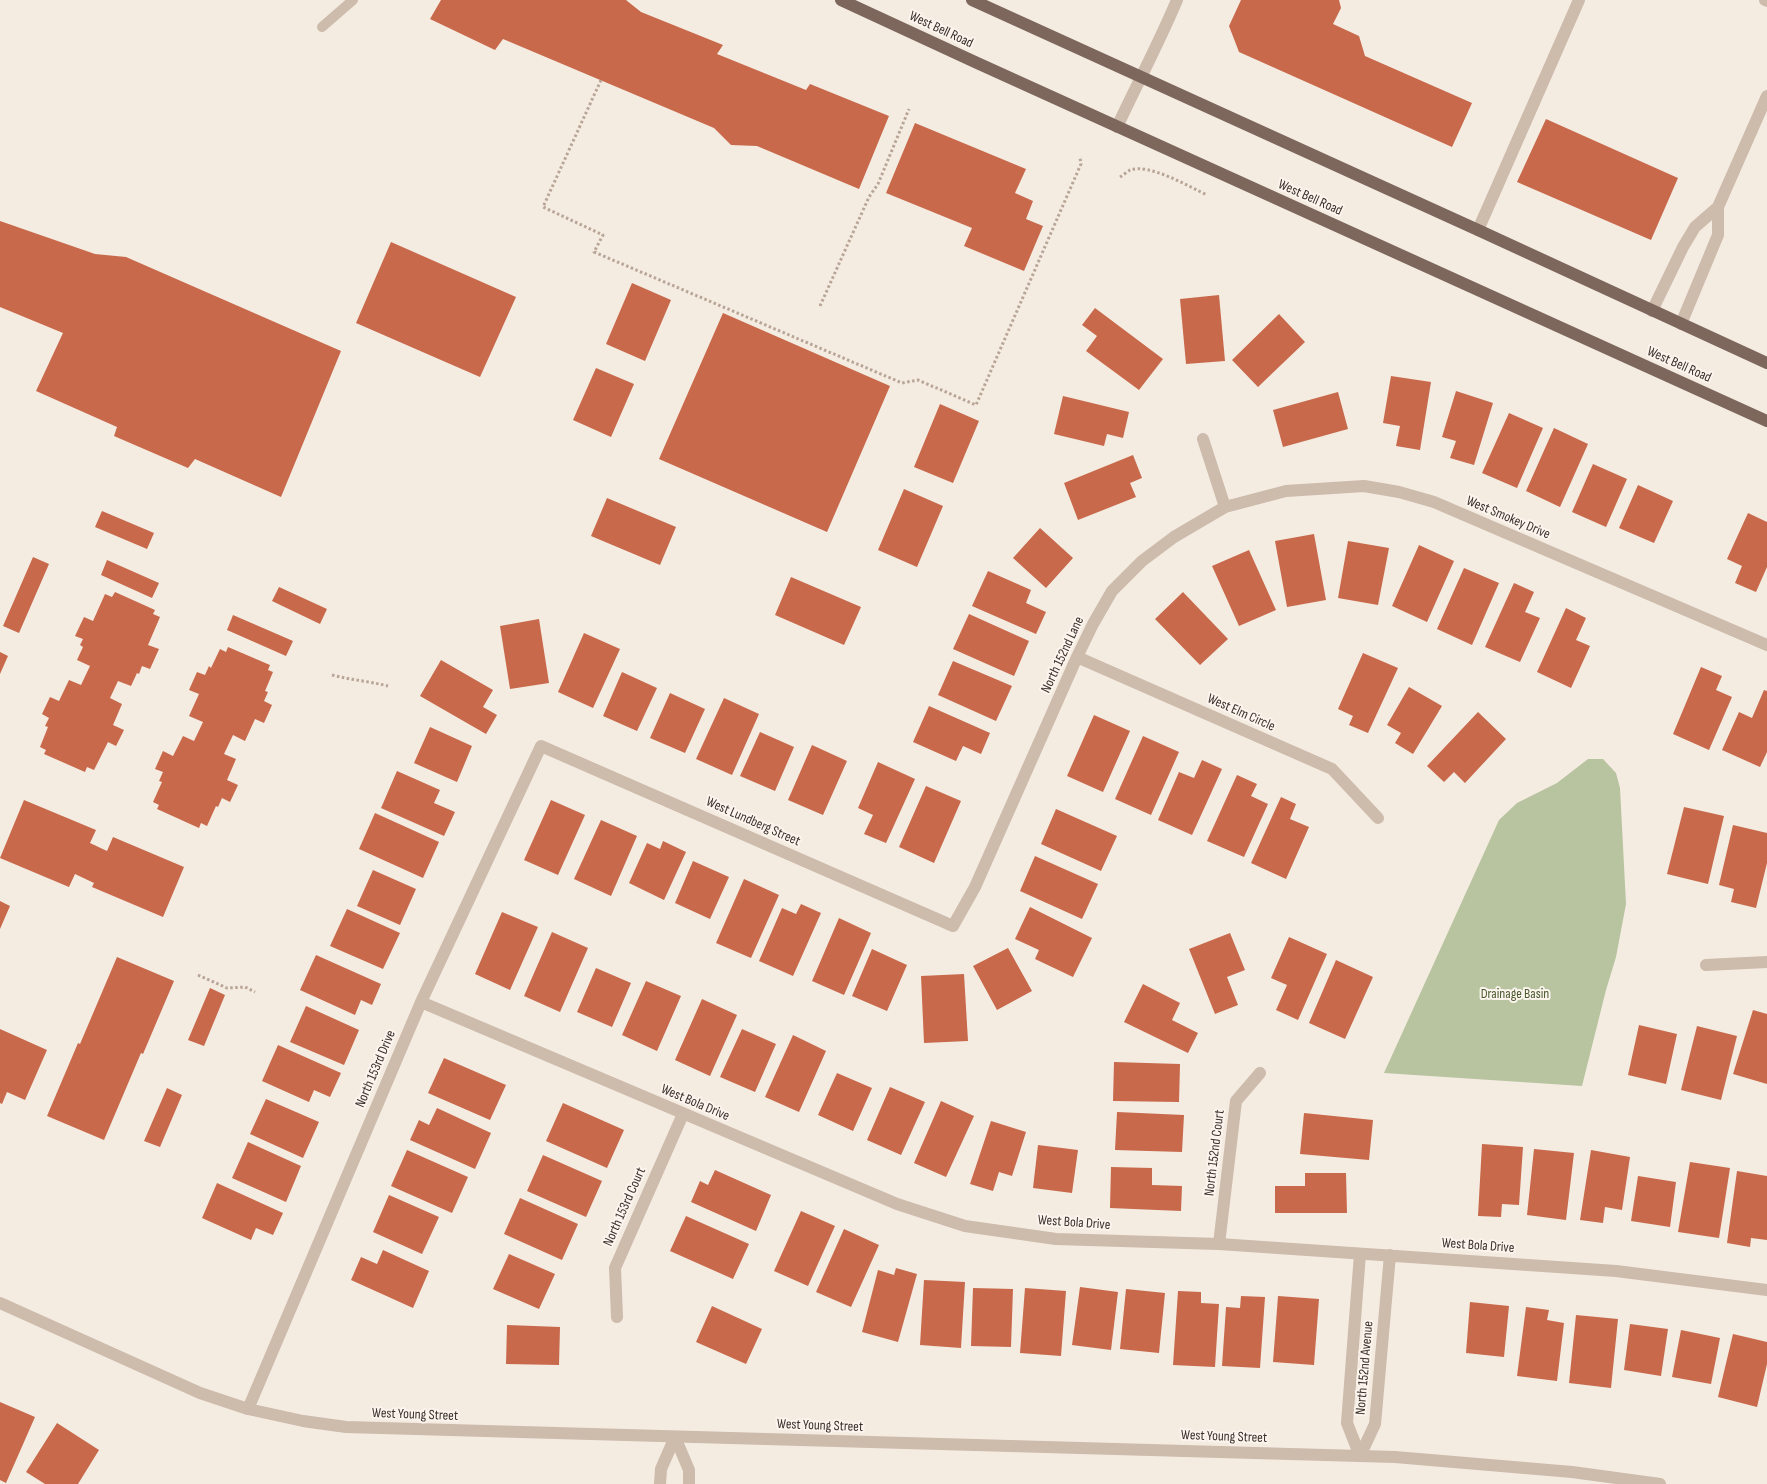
<!DOCTYPE html>
<html>
<head>
<meta charset="utf-8">
<style>
	body { margin:0 }
	canvas { display:block; background:#f4ebe1 }
</style>
</head>
<body>
<canvas width="1767" height="1484"></canvas>
<script>
const ctx = document.querySelector('canvas').getContext('2d');
ctx.lineJoin = 'round';
function paint(path, color) {
  ctx.fillStyle = color;
  ctx.fill(path, 'evenodd');
}
function trace(path, color, width, dash) {
  ctx.strokeStyle = color;
  ctx.lineWidth = width;
  ctx.lineCap = dash ? 'butt' : 'round';
  ctx.setLineDash(dash || []);
  ctx.stroke(path);
}
function drawText(font, color, halo, rows, align = 'center') {
  ctx.font = font + ' "Sofia Sans Condensed",sans-serif';
  ctx.lineWidth = 4;
  ctx.setLineDash([]);
  ctx.textBaseline = 'middle';
  ctx.strokeStyle = halo;
  ctx.fillStyle = color;
  for (const [text, x, y, turn = 0] of rows) {
    ctx.save();
    ctx.translate(x, y);
    ctx.rotate((+turn || 0) * Math.PI / 180);
    ctx.textAlign = isNaN(turn) ? turn : align;
    if (halo) ctx.strokeText(text, 0, 0);
    ctx.fillText(text, 0, 0);
    ctx.restore();
  }
}
const green = new Path2D(`
	M 1588,759 L 1603,759 L 1616,773 L 1620,788 L 1626,904 L 1616,957 L 1606,990 L 1582,1086 L 1384,1073 L 1499,820 L 1517,803 L 1557,783 Z`);
const building = new Path2D(`
	M 441,0 L 626,0 L 641,12 L 723,45 L 717,54 L 806,90 L 810,84 L 889,116 L 859,189 L 757,146 L 731,145 L 714,128 L 503,39 L 495,50 L 430,19 Z
	M 1241,0 L 1339,0 L 1341,8 L 1333,24 L 1359,36 L 1365,56 L 1472,103 L 1452,147 L 1239,52 L 1229,26 Z
	M 1546,119 L 1678,178 L 1651,240 L 1517,182 Z
	M 915,123 L 1026,169 L 1015,193 L 1033,201 L 1026,219 L 1043,226 L 1024,271 L 964,246 L 972,228 L 886,193 Z
	M 0,221 L 95,254 L 126,257 L 341,351 L 281,497 L 195,459 L 188,468 L 114,436 L 117,427 L 36,391 L 63,333 L 0,307 Z
	M 391,242 L 516,297 L 480,377 L 356,323 Z
	M 632,283 L 671,300 L 645,361 L 606,344 Z
	M 1219,295 L 1225,361 L 1186,364 L 1180,299 Z
	M 1095,308 L 1163,359 L 1139,390 L 1086,351 L 1097,336 L 1082,325 Z
	M 723,313 L 890,386 L 827,532 L 659,459 Z
	M 1279,314 L 1305,342 L 1258,387 L 1232,360 Z
	M 596,368 L 634,384 L 611,437 L 573,420 Z
	M 1391,376 L 1431,382 L 1420,450 L 1396,446 L 1400,426 L 1383,423 Z
	M 1456,391 L 1493,403 L 1474,465 L 1450,458 L 1456,441 L 1442,437 Z
	M 1338,392 L 1348,429 L 1283,447 L 1273,410 Z
	M 1063,396 L 1129,412 L 1123,438 L 1107,434 L 1104,446 L 1054,434 Z
	M 940,404 L 979,421 L 953,483 L 914,467 Z
	M 1509,413 L 1543,428 L 1517,488 L 1482,473 Z
	M 1554,428 L 1588,444 L 1560,507 L 1526,491 Z
	M 1133,455 L 1142,478 L 1130,483 L 1136,497 L 1078,520 L 1064,483 Z
	M 1593,464 L 1627,479 L 1606,527 L 1572,512 Z
	M 1638,485 L 1673,501 L 1654,543 L 1619,528 Z
	M 904,489 L 943,506 L 917,567 L 878,550 Z
	M 607,498 L 676,527 L 660,565 L 591,536 Z
	M 102,511 L 154,533 L 147,549 L 95,527 Z
	M 1748,513 L 1767,522 L 1767,567 L 1756,592 L 1735,583 L 1742,566 L 1727,559 Z
	M 1040,528 L 1073,558 L 1046,588 L 1013,558 Z
	M 1314,534 L 1326,600 L 1287,607 L 1275,541 Z
	M 1348,541 L 1389,548 L 1378,605 L 1338,598 Z
	M 1419,545 L 1454,561 L 1427,622 L 1392,606 Z
	M 1249,550 L 1276,610 L 1239,626 L 1212,566 Z
	M 33,557 L 49,564 L 19,633 L 3,626 Z
	M 107,560 L 159,583 L 152,598 L 101,575 Z
	M 1464,568 L 1499,583 L 1472,645 L 1437,629 Z
	M 988,571 L 1031,590 L 1026,603 L 1046,612 L 1036,634 L 972,606 Z
	M 791,577 L 861,607 L 844,645 L 775,615 Z
	M 1514,583 L 1534,592 L 1525,612 L 1540,618 L 1520,662 L 1485,647 Z
	M 279,587 L 327,609 L 320,624 L 272,601 Z
	M 115,592 L 155,610 L 153,614 L 160,617 L 148,645 L 159,649 L 150,669 L 142,666 L 139,674 L 137,673 L 131,686 L 118,681 L 110,698 L 122,704 L 113,725 L 124,730 L 116,746 L 108,742 L 94,770 L 87,767 L 85,772 L 44,754 L 46,750 L 40,747 L 48,727 L 45,726 L 49,718 L 42,714 L 50,697 L 59,701 L 69,680 L 81,685 L 90,666 L 77,660 L 83,647 L 80,645 L 83,639 L 75,636 L 84,617 L 93,621 L 105,594 L 112,597 Z
	M 1183,592 L 1228,639 L 1200,665 L 1155,619 Z
	M 1566,608 L 1586,618 L 1576,640 L 1590,646 L 1571,688 L 1537,672 Z
	M 969,614 L 1029,641 L 1014,676 L 953,649 Z
	M 233,615 L 293,641 L 286,656 L 227,630 Z
	M 539,619 L 549,683 L 510,689 L 500,626 Z
	M 584,633 L 620,649 L 593,708 L 558,692 Z
	M 228,647 L 270,665 L 268,670 L 273,672 L 265,691 L 268,692 L 264,701 L 272,705 L 264,723 L 255,719 L 245,741 L 233,735 L 224,754 L 236,759 L 227,780 L 238,785 L 230,802 L 222,798 L 218,807 L 216,806 L 207,826 L 201,823 L 199,828 L 157,809 L 159,805 L 153,802 L 162,782 L 159,781 L 163,772 L 155,769 L 163,751 L 173,756 L 183,736 L 194,741 L 203,722 L 189,716 L 199,694 L 189,690 L 197,672 L 205,675 L 209,666 L 211,668 L 220,649 L 226,652 Z
	M 0,652 L 8,656 L 0,674 Z
	M 1363,653 L 1398,668 L 1368,733 L 1349,725 L 1353,716 L 1338,709 Z
	M 441,660 L 493,690 L 483,707 L 497,715 L 486,734 L 420,696 Z
	M 953,661 L 1012,686 L 996,721 L 938,695 Z
	M 1701,667 L 1722,676 L 1716,690 L 1732,697 L 1709,750 L 1673,734 Z
	M 622,672 L 657,688 L 637,731 L 603,716 Z
	M 1409,687 L 1442,706 L 1413,754 L 1395,743 L 1401,733 L 1387,725 Z
	M 1764,690 L 1767,691 L 1767,752 L 1760,767 L 1722,750 L 1739,712 L 1752,718 Z
	M 670,693 L 705,709 L 685,753 L 650,738 Z
	M 724,698 L 759,714 L 732,775 L 696,759 Z
	M 929,706 L 990,733 L 981,754 L 963,746 L 956,761 L 913,742 Z
	M 1478,712 L 1506,739 L 1465,783 L 1454,772 L 1444,782 L 1427,766 Z
	M 1094,715 L 1130,731 L 1103,792 L 1067,776 Z
	M 430,727 L 472,746 L 457,782 L 414,763 Z
	M 760,732 L 794,747 L 775,791 L 740,776 Z
	M 1143,736 L 1179,752 L 1151,815 L 1115,799 Z
	M 812,745 L 847,761 L 823,815 L 788,800 Z
	M 1202,760 L 1222,769 L 1192,835 L 1158,820 L 1179,772 L 1194,778 Z
	M 878,762 L 915,779 L 886,843 L 864,834 L 873,815 L 858,808 Z
	M 397,771 L 440,790 L 434,803 L 455,812 L 444,836 L 381,808 Z
	M 1237,775 L 1257,784 L 1251,796 L 1268,804 L 1244,857 L 1207,841 Z
	M 926,786 L 961,801 L 934,863 L 899,847 Z
	M 1281,797 L 1296,804 L 1290,819 L 1309,827 L 1286,879 L 1251,863 Z
	M 24,800 L 96,830 L 90,843 L 107,851 L 113,837 L 184,867 L 163,917 L 92,887 L 94,883 L 75,874 L 69,887 L 0,858 Z
	M 551,800 L 585,815 L 558,875 L 524,860 Z
	M 1684,807 L 1724,816 L 1708,884 L 1667,874 Z
	M 1056,809 L 1117,836 L 1101,871 L 1041,844 Z
	M 375,813 L 439,842 L 423,878 L 359,849 Z
	M 601,820 L 637,836 L 611,896 L 574,879 Z
	M 1733,825 L 1767,833 L 1767,863 L 1756,908 L 1731,902 L 1734,889 L 1719,885 Z
	M 663,841 L 686,852 L 664,900 L 629,883 L 647,843 L 660,849 Z
	M 1035,856 L 1098,884 L 1082,919 L 1020,891 Z
	M 693,861 L 729,877 L 710,919 L 675,903 Z
	M 373,870 L 416,889 L 400,925 L 357,906 Z
	M 744,879 L 779,895 L 751,958 L 716,943 Z
	M 0,901 L 10,906 L 0,929 Z
	M 801,904 L 821,913 L 793,976 L 759,961 L 782,908 L 796,914 Z
	M 1030,907 L 1092,938 L 1073,977 L 1035,959 L 1039,950 L 1015,939 Z
	M 347,909 L 400,933 L 383,969 L 330,946 Z
	M 502,912 L 538,927 L 510,990 L 475,974 Z
	M 839,918 L 871,933 L 844,995 L 812,981 Z
	M 552,932 L 588,948 L 560,1012 L 524,996 Z
	M 1230,933 L 1245,970 L 1227,977 L 1238,1005 L 1215,1014 L 1189,949 Z
	M 1289,937 L 1327,954 L 1298,1020 L 1276,1010 L 1287,985 L 1271,978 Z
	M 1008,948 L 1032,991 L 997,1010 L 973,966 Z
	M 872,949 L 907,965 L 887,1011 L 852,996 Z
	M 316,955 L 381,984 L 372,1005 L 361,1000 L 355,1015 L 300,990 Z
	M 117,957 L 174,981 L 143,1054 L 141,1053 L 104,1140 L 47,1116 L 78,1043 L 80,1044 Z
	M 1336,960 L 1373,977 L 1345,1039 L 1309,1023 Z
	M 596,968 L 631,983 L 612,1027 L 577,1012 Z
	M 964,974 L 968,1041 L 924,1043 L 921,976 Z
	M 646,981 L 681,996 L 657,1051 L 622,1035 Z
	M 1143,984 L 1180,1003 L 1172,1020 L 1198,1033 L 1188,1053 L 1124,1022 Z
	M 210,988 L 225,995 L 204,1046 L 188,1040 Z
	M 702,999 L 737,1015 L 710,1076 L 675,1060 Z
	M 306,1006 L 359,1030 L 344,1065 L 290,1042 Z
	M 1753,1010 L 1767,1014 L 1767,1084 L 1733,1074 Z
	M 1639,1025 L 1677,1034 L 1666,1084 L 1628,1075 Z
	M 1697,1026 L 1737,1036 L 1721,1100 L 1681,1090 Z
	M 0,1029 L 47,1050 L 25,1100 L 7,1092 L 2,1104 L 0,1103 Z
	M 742,1029 L 776,1044 L 755,1092 L 720,1077 Z
	M 793,1035 L 826,1051 L 799,1112 L 765,1097 Z
	M 278,1045 L 341,1073 L 330,1097 L 314,1090 L 309,1102 L 262,1081 Z
	M 444,1058 L 506,1085 L 490,1120 L 428,1093 Z
	M 1114,1062 L 1180,1064 L 1179,1102 L 1113,1101 Z
	M 837,1073 L 872,1088 L 853,1131 L 818,1115 Z
	M 890,1087 L 925,1102 L 901,1155 L 867,1140 Z
	M 167,1088 L 182,1095 L 160,1147 L 144,1141 Z
	M 266,1099 L 319,1122 L 303,1158 L 250,1134 Z
	M 941,1101 L 974,1116 L 946,1177 L 914,1163 Z
	M 563,1103 L 624,1130 L 607,1168 L 546,1141 Z
	M 437,1108 L 491,1133 L 475,1169 L 410,1140 L 419,1120 L 429,1125 Z
	M 1117,1112 L 1184,1115 L 1182,1152 L 1115,1150 Z
	M 1304,1113 L 1373,1120 L 1369,1160 L 1300,1154 Z
	M 991,1121 L 1026,1132 L 1012,1176 L 999,1172 L 993,1191 L 970,1184 Z
	M 248,1142 L 301,1166 L 286,1202 L 232,1178 Z
	M 1482,1144 L 1523,1147 L 1519,1205 L 1502,1204 L 1501,1217 L 1478,1216 Z
	M 1038,1145 L 1078,1150 L 1072,1193 L 1033,1188 Z
	M 1534,1149 L 1574,1153 L 1566,1220 L 1527,1215 Z
	M 407,1150 L 468,1177 L 452,1213 L 391,1186 Z
	M 1591,1150 L 1630,1157 L 1622,1210 L 1605,1207 L 1603,1223 L 1580,1220 Z
	M 543,1155 L 602,1181 L 586,1217 L 527,1191 Z
	M 1690,1162 L 1730,1168 L 1719,1238 L 1678,1232 Z
	M 1111,1167 L 1152,1168 L 1152,1185 L 1182,1186 L 1181,1211 L 1110,1208 Z
	M 715,1170 L 771,1195 L 756,1231 L 691,1202 L 700,1181 L 708,1185 Z
	M 1737,1171 L 1767,1176 L 1767,1240 L 1751,1238 L 1750,1247 L 1727,1243 Z
	M 1305,1173 L 1346,1173 L 1347,1213 L 1275,1213 L 1275,1186 L 1305,1186 Z
	M 1638,1176 L 1676,1182 L 1670,1227 L 1631,1221 Z
	M 217,1183 L 283,1213 L 273,1235 L 256,1228 L 251,1240 L 202,1218 Z
	M 389,1195 L 439,1217 L 422,1254 L 373,1232 Z
	M 520,1198 L 578,1224 L 562,1260 L 504,1234 Z
	M 801,1211 L 835,1226 L 808,1286 L 774,1271 Z
	M 686,1216 L 749,1244 L 733,1279 L 670,1251 Z
	M 844,1229 L 879,1245 L 851,1307 L 816,1292 Z
	M 383,1250 L 429,1271 L 413,1308 L 351,1280 L 361,1257 L 377,1264 Z
	M 509,1254 L 555,1274 L 539,1309 L 493,1289 Z
	M 896,1268 L 917,1274 L 898,1342 L 862,1332 L 878,1270 L 894,1275 Z
	M 924,1280 L 965,1282 L 961,1348 L 920,1345 Z
	M 1080,1287 L 1118,1292 L 1111,1350 L 1072,1345 Z
	M 973,1288 L 1013,1289 L 1011,1347 L 971,1346 Z
	M 1025,1288 L 1066,1291 L 1061,1356 L 1020,1353 Z
	M 1126,1289 L 1165,1293 L 1159,1353 L 1120,1349 Z
	M 1178,1291 L 1201,1292 L 1201,1303 L 1219,1304 L 1215,1367 L 1173,1365 Z
	M 1241,1296 L 1265,1297 L 1260,1368 L 1222,1366 L 1226,1307 L 1240,1308 Z
	M 1278,1296 L 1319,1299 L 1314,1365 L 1273,1362 Z
	M 1470,1302 L 1509,1306 L 1504,1357 L 1466,1353 Z
	M 712,1306 L 762,1329 L 746,1364 L 696,1342 Z
	M 1526,1307 L 1549,1310 L 1547,1320 L 1564,1323 L 1557,1381 L 1517,1376 Z
	M 1576,1315 L 1618,1319 L 1611,1388 L 1569,1383 Z
	M 1630,1324 L 1668,1329 L 1661,1376 L 1624,1370 Z
	M 507,1325 L 560,1327 L 559,1365 L 506,1364 Z
	M 1681,1330 L 1720,1338 L 1711,1384 L 1672,1377 Z
	M 1733,1334 L 1767,1342 L 1767,1364 L 1757,1407 L 1718,1397 Z
	M 0,1402 L 35,1417 L 6,1483 L 0,1480 Z
	M 57,1423 L 99,1450 L 78,1484 L 45,1484 L 26,1472 Z`);
const path = new Path2D(`
	M 601,80 L 543,207 L 603,235 L 594,252 L 902,383 L 918,380 L 976,405 L 1081,164 L 1080,158
	M 1120,177 C 1123,175 1127,172 1130,170 C 1149,163 1190,187 1207,195
	M 820,306 L 869,197 L 878,184 L 909,109
	M 332,675 C 351,680 368,681 388,686
	M 198,975 L 227,988 L 245,987 L 255,992`);
const service = new Path2D(`
	M 322,27 L 353,0`);
const minor = new Path2D(`
	M 1765,0 L 1767,1
	M 1478,230 L 1579,0
	M 1652,311 L 1683,247 L 1695,227 L 1718,207
	M 1681,324 L 1718,235 L 1718,207 L 1767,96
	M 1203,439 L 1225,507
	M 1077,657 L 1332,769 L 1378,818
	M 1706,965 L 1767,962
	M 421,1002 L 897,1204 L 965,1226 L 1056,1239 L 1219,1244 L 1616,1271 L 1767,1290
	M 1219,1244 L 1236,1101 L 1260,1073
	M 617,1317 L 615,1268 L 683,1114
	M 248,1409 L 421,1002 L 541,746 L 953,926 L 975,887 L 1077,657 L 1093,624 L 1112,591 L 1142,561 L 1174,537 L 1225,507 L 1286,491 L 1364,486 L 1399,492 L 1434,502 L 1767,645
	M 675,1437 L 689,1470 L 689,1484
	M 1360,1456 L 1347,1423 L 1360,1254
	M 1360,1456 L 1375,1424 L 1390,1255
	M 660,1484 L 661,1469 L 675,1437`);
const tertiary = new Path2D(`
	M 1117,127 C 1137,84 1159,43 1177,0
	M 0,1303 L 200,1393 L 248,1409 L 303,1421 L 346,1427 L 1395,1457 L 1572,1472 L 1660,1484`);
const primary = new Path2D(`
	M 841,0 L 975,62 L 1767,421
	M 972,0 L 1478,230 L 1767,363`);
const streetNames = [
	["West Bell Road",941,30,25],
	["West Bell Road",1310,198,24],
	["West Bell Road",1679,365,24],
	["West Smokey Drive",1508,518,23],
	["North 152nd Lane",1063,655,-65],
	["West Elm Circle",1241,713,24],
	["West Lundberg Street",753,822,24],
	["North 153rd Drive",376,1069,-67],
	["West Bola Drive",695,1103,23],
	["North 152nd Court",1215,1153,-83],
	["North 153rd Court",625,1207,-66],
	["West Bola Drive",1074,1223,4],
	["West Bola Drive",1478,1246,4],
	["North 152nd Avenue",1365,1368,-85],
	["West Young Street",415,1415,2],
	["West Young Street",820,1426,2],
	["West Young Street",1224,1437,2]
];
const parkNames = [
	["Drainage Basin",1515,994]
];
paint(green, '#b8c4a0');
paint(building, '#c8694b');
trace(path, '#b9a596', 3, [2.5, 2.5]);
trace(service, '#cdbbac', 10);
trace(minor, '#cdbbac', 12);
trace(tertiary, '#cdbbac', 12);
trace(primary, '#7d675c', 12);
drawText('14px', '#3b302b', '#fbf5ee', streetNames);
drawText('14px', '#4a5a2e', '#fbf5ee', parkNames);
</script>
</body>
</html>
